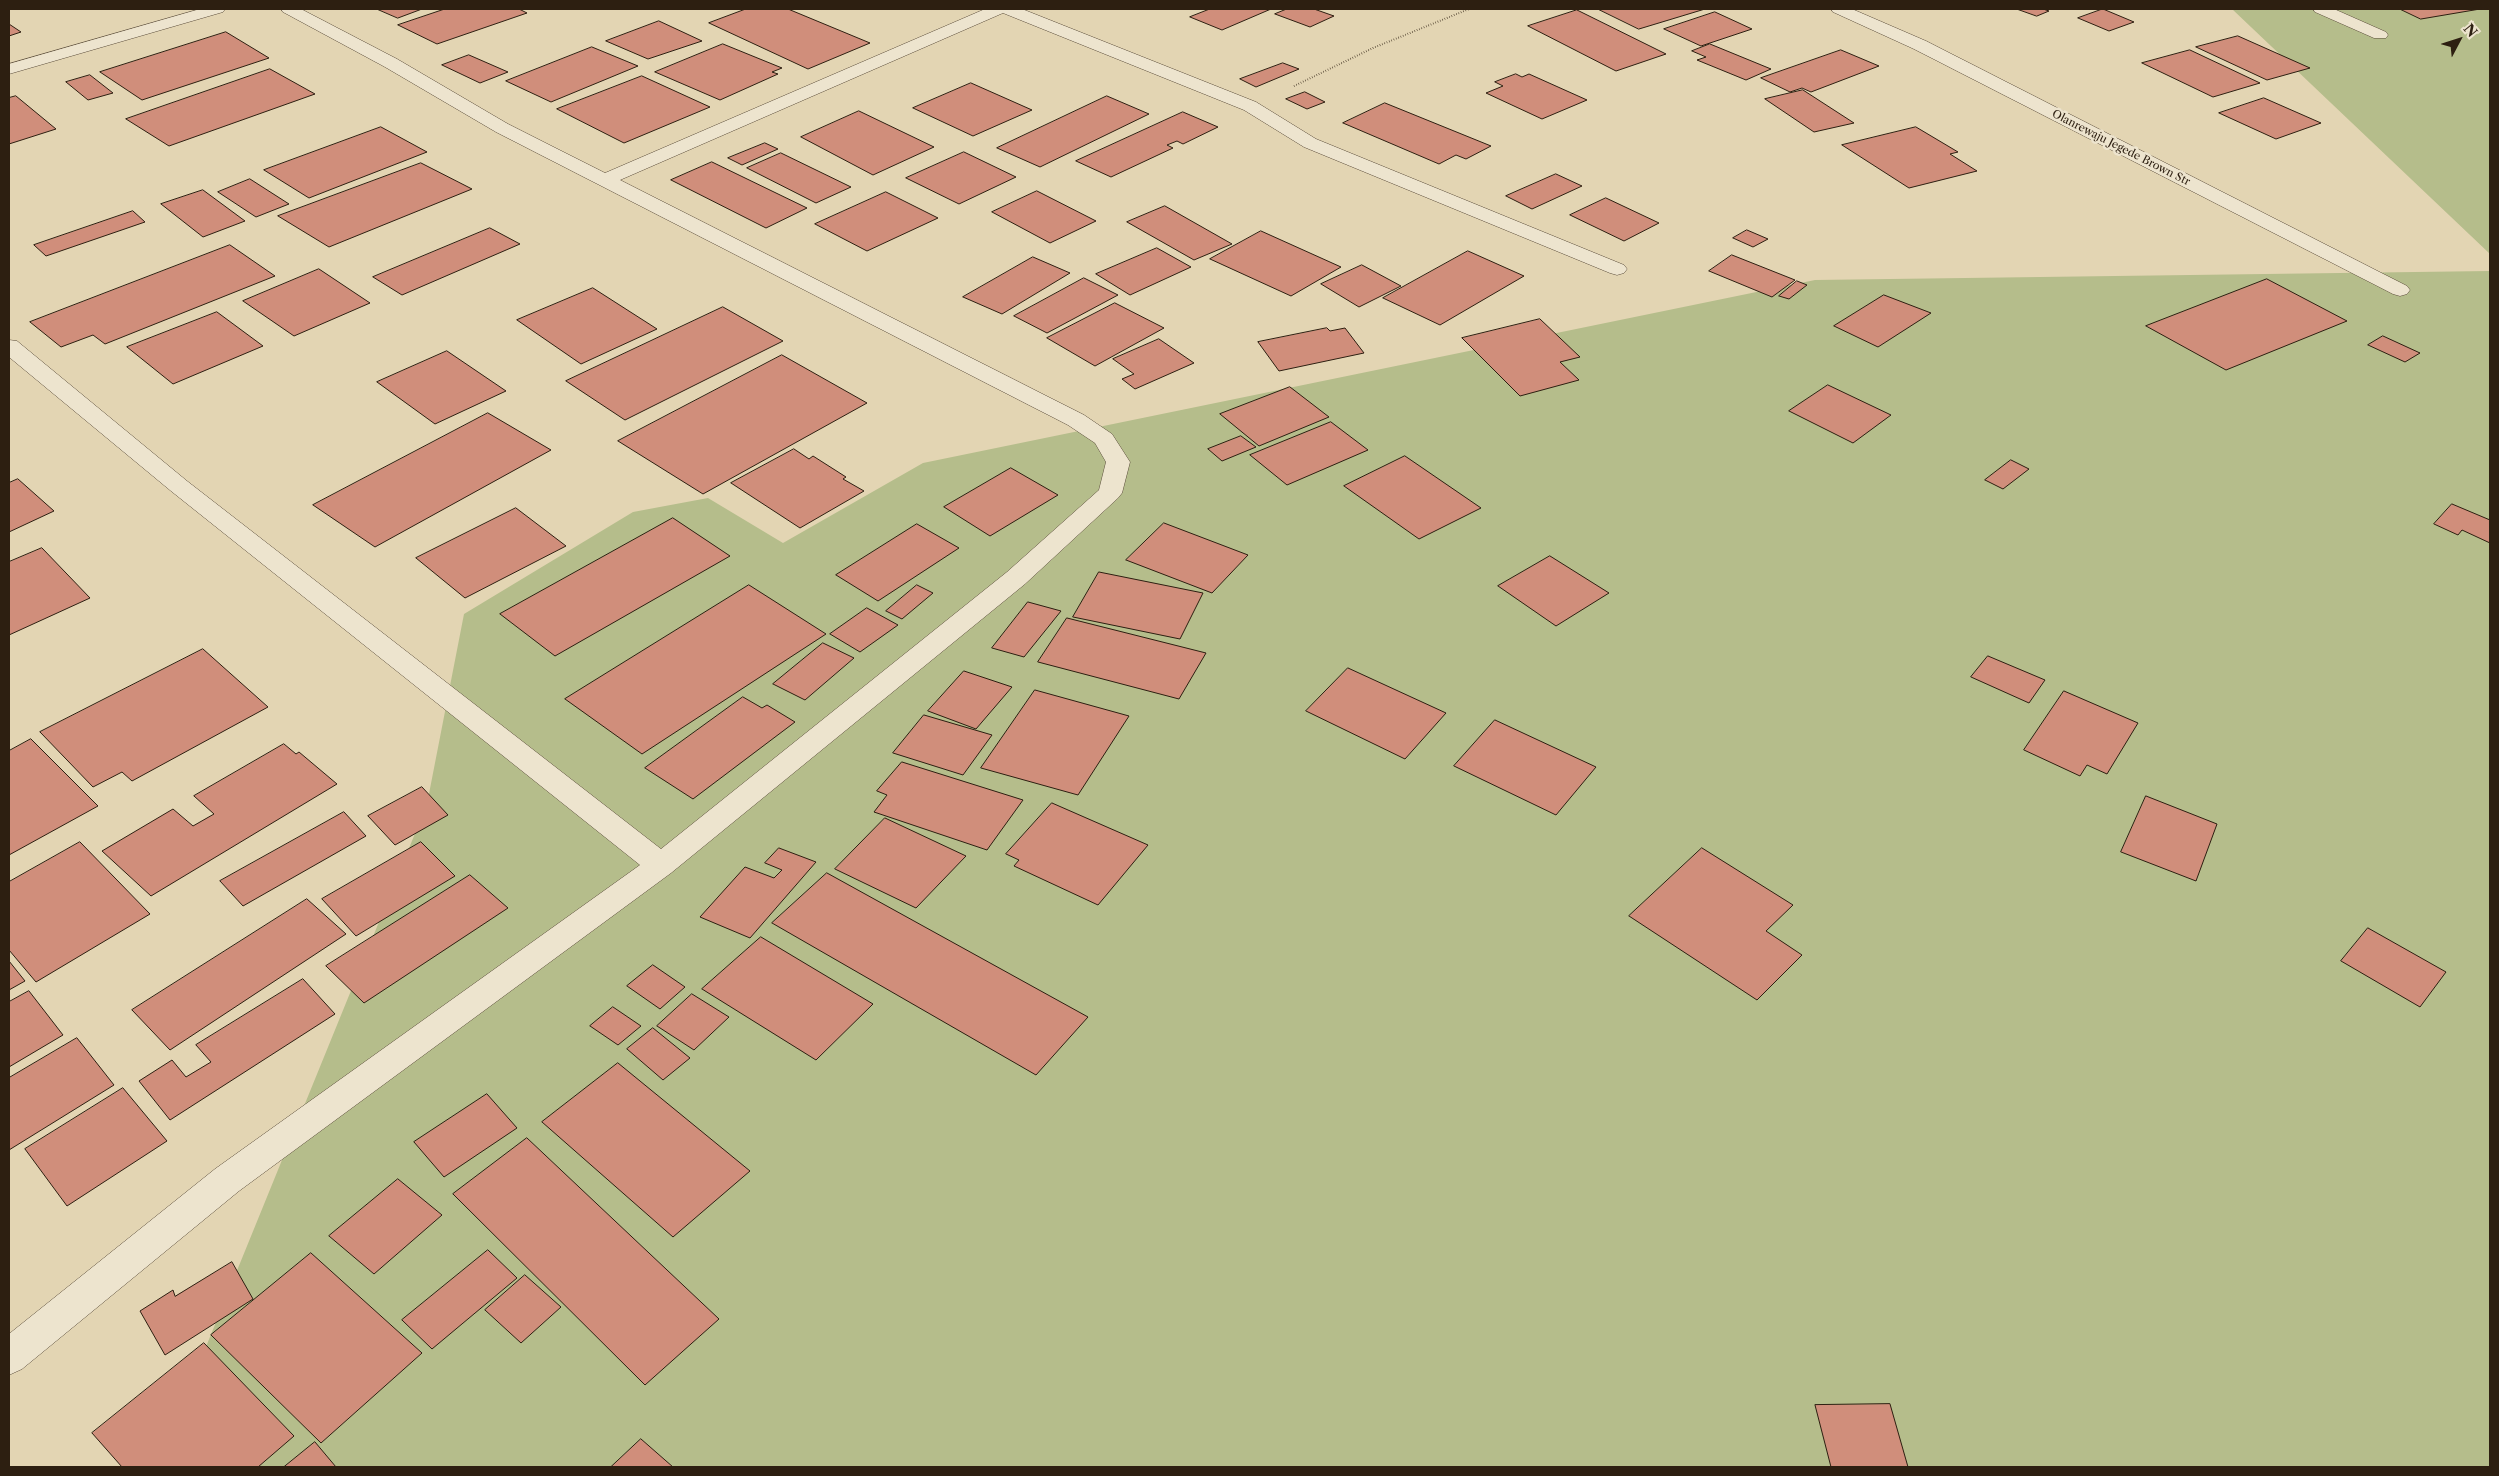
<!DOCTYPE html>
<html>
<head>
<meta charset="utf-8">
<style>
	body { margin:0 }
	#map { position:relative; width:2499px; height:1476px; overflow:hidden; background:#e3d5b3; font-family:"Libre Caslon Text",serif }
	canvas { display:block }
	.frame { position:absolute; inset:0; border:10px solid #2d1f11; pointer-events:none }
	.north { position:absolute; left:2434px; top:15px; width:50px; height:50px; -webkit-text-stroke:4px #ede4ce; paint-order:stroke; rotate:50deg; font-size:14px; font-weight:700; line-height:20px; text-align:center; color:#2d1f11 }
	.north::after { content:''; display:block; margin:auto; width:18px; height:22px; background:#2d1f11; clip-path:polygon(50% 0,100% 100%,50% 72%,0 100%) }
</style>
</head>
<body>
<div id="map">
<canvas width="2499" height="1476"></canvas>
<div class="frame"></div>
<div class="north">N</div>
</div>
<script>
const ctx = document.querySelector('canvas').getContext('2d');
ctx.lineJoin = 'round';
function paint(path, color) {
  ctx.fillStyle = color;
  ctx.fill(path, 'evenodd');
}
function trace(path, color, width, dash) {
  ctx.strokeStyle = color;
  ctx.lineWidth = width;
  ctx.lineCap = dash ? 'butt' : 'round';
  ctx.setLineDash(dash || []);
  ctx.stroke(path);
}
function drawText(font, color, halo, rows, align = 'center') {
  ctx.font = font + ' "Libre Caslon Text",serif';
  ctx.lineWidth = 5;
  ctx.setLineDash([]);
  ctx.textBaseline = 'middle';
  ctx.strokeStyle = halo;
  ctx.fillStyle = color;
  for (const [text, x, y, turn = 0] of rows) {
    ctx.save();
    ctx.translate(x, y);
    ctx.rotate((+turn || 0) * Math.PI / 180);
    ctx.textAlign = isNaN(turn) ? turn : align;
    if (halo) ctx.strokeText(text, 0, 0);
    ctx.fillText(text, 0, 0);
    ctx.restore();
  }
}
const green = new Path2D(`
	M 2232,9 L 2490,9 L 2490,254 Z
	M 2490,271 L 2490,1467 L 157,1467 L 427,804 L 464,614 L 633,512 L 708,498 L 783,543 L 923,463 L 1815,280 Z`);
const building = new Path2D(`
	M 377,9 L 422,9 L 398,18 Z
	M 445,9 L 519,9 L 527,13 L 437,44 L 398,25 Z
	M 746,9 L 788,9 L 870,43 L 808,69 L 709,23 Z
	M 1210,9 L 1271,9 L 1222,30 L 1190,17 Z
	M 1287,9 L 1314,9 L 1334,16 L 1310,27 L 1275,14 Z
	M 1598,9 L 1705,9 L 1639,29 Z
	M 2017,9 L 2043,9 L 2049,11 L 2037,16 Z
	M 2103,9 L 2134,22 L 2109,31 L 2078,18 Z
	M 2400,9 L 2480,9 L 2421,19 Z
	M 1577,10 L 1666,54 L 1616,71 L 1528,26 Z
	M 1715,12 L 1752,29 L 1701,46 L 1664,29 Z
	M 659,21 L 702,41 L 648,59 L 606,41 Z
	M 9,24 L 21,32 L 9,36 Z
	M 226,32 L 269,58 L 142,100 L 100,72 Z
	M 2238,36 L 2310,68 L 2267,80 L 2196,47 Z
	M 723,44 L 782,68 L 772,72 L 778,74 L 720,100 L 655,72 Z
	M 1710,44 L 1771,69 L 1746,80 L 1697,60 L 1706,57 L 1692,51 Z
	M 592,47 L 638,66 L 551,102 L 506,81 Z
	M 1841,50 L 1879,66 L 1811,92 L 1802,88 L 1790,92 L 1761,78 Z
	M 2190,50 L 2260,83 L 2213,97 L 2142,63 Z
	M 469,55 L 508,72 L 480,83 L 442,65 Z
	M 1283,63 L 1299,69 L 1256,87 L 1240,79 Z
	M 270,69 L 315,94 L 169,146 L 126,119 Z
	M 1516,74 L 1522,77 L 1529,74 L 1587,100 L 1542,119 L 1486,93 L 1503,86 L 1495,82 Z
	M 90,75 L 113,93 L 88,100 L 66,82 Z
	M 642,76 L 710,107 L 624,143 L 557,109 Z
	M 971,83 L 1032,110 L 973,136 L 913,108 Z
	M 1803,90 L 1854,123 L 1814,132 L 1765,99 Z
	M 1305,92 L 1325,102 L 1307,109 L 1286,99 Z
	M 16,96 L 56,129 L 9,144 L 9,98 Z
	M 1107,96 L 1149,114 L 1040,167 L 997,148 Z
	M 2264,98 L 2321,123 L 2276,139 L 2219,113 Z
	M 1385,103 L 1491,146 L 1466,159 L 1456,155 L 1439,164 L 1343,123 Z
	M 859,111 L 934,147 L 873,175 L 801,137 Z
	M 1183,112 L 1218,127 L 1183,144 L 1177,141 L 1167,145 L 1173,148 L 1111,177 L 1076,161 Z
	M 381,127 L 427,152 L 309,198 L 264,170 Z
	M 1916,127 L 1958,152 L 1950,154 L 1977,171 L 1909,188 L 1842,145 Z
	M 765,143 L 778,149 L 742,165 L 728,158 Z
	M 964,152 L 1016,177 L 959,204 L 906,178 Z
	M 781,153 L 851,187 L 816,203 L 747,168 Z
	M 712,162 L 807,208 L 766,228 L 671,180 Z
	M 421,163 L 472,189 L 329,247 L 278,216 Z
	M 1556,174 L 1582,186 L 1532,209 L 1506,196 Z
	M 250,179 L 289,204 L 256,217 L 218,192 Z
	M 203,190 L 245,221 L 203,237 L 161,204 Z
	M 1037,191 L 1096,221 L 1050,243 L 992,212 Z
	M 886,192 L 938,218 L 867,251 L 815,224 Z
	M 1606,198 L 1659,223 L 1624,241 L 1570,215 Z
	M 1165,206 L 1232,244 L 1194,260 L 1127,222 Z
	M 133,211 L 145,222 L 46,256 L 34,245 Z
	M 490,228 L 520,244 L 402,295 L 373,277 Z
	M 1747,230 L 1768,239 L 1753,247 L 1733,238 Z
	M 1261,231 L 1341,267 L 1291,296 L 1210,259 Z
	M 230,245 L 275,276 L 105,344 L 93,335 L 61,347 L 30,322 Z
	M 1157,248 L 1191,267 L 1130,295 L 1096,274 Z
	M 1468,251 L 1524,276 L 1440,325 L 1383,298 Z
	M 1732,255 L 1795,280 L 1772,297 L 1709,271 Z
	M 1033,257 L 1070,273 L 1002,314 L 963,297 Z
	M 1362,265 L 1401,286 L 1359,307 L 1321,284 Z
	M 319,269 L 370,303 L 294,336 L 243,301 Z
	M 1084,278 L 1118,295 L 1047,333 L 1014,316 Z
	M 2267,279 L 2347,321 L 2226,370 L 2146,326 Z
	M 1797,281 L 1807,285 L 1789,299 L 1779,296 Z
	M 593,288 L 657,329 L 581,364 L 517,320 Z
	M 1884,295 L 1931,313 L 1878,347 L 1834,326 Z
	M 1115,303 L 1164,328 L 1095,366 L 1047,338 Z
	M 723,307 L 783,341 L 625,420 L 566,381 Z
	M 217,312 L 263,346 L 173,384 L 127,347 Z
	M 1540,319 L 1580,357 L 1560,362 L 1579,380 L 1520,396 L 1462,338 Z
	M 1327,328 L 1330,331 L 1345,328 L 1364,353 L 1279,371 L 1258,342 Z
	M 2383,336 L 2420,353 L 2405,362 L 2368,345 Z
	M 1159,339 L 1194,363 L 1135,389 L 1122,379 L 1134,374 L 1113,359 Z
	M 447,351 L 506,391 L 435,424 L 377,382 Z
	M 782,355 L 867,403 L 703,494 L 618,441 Z
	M 1828,385 L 1891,415 L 1853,443 L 1789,411 Z
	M 1290,387 L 1329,417 L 1259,446 L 1220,414 Z
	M 488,413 L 551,450 L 375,547 L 313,505 Z
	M 1331,422 L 1368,450 L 1287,485 L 1250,455 Z
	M 1241,436 L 1256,447 L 1222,461 L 1208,449 Z
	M 794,449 L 809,459 L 813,456 L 846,477 L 843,479 L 864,491 L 800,528 L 731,483 Z
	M 1405,456 L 1481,508 L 1419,539 L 1344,486 Z
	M 2011,460 L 2029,469 L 2003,489 L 1985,480 Z
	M 1011,468 L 1058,495 L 990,536 L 944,507 Z
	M 18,479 L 54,511 L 9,532 L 9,483 Z
	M 2452,504 L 2490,520 L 2490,543 L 2462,530 L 2458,535 L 2434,524 Z
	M 516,508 L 566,546 L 465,598 L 416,558 Z
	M 673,518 L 730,556 L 555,656 L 500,614 Z
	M 1164,523 L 1248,555 L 1212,593 L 1126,560 Z
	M 917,524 L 959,548 L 878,601 L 836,575 Z
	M 42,548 L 90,598 L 9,635 L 9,562 Z
	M 1550,556 L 1609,593 L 1556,626 L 1498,586 Z
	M 1099,572 L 1203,593 L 1180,639 L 1073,617 Z
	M 749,585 L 826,634 L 642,754 L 565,699 Z
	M 917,585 L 933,593 L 902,619 L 886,611 Z
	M 1028,602 L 1061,611 L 1024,657 L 992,648 Z
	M 867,608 L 898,625 L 860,652 L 830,634 Z
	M 1067,618 L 1206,653 L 1179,699 L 1038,662 Z
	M 823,643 L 854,658 L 805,700 L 773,684 Z
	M 203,649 L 268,707 L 132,781 L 122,772 L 93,787 L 40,732 Z
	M 1988,656 L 2045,680 L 2029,703 L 1971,677 Z
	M 1348,668 L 1446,713 L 1405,759 L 1306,711 Z
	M 964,671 L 1012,687 L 976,729 L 928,711 Z
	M 1035,690 L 1129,716 L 1078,795 L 981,768 Z
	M 2064,691 L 2138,723 L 2107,774 L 2087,765 L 2080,776 L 2024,750 Z
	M 743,697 L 762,708 L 767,705 L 795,722 L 693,799 L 645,768 Z
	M 924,715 L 992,735 L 963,775 L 893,753 Z
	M 1495,720 L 1596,767 L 1556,815 L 1454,766 Z
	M 31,739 L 98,806 L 9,855 L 9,751 Z
	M 284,744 L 296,754 L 299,752 L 337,784 L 151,896 L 102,851 L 173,809 L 193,826 L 214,814 L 194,796 Z
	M 902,762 L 1023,800 L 987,850 L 874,812 L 887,795 L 877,791 Z
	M 422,787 L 448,815 L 395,845 L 368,816 Z
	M 2146,796 L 2217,824 L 2196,881 L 2121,852 Z
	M 1052,803 L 1148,845 L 1098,905 L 1014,866 L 1019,860 L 1006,854 Z
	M 344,812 L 366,836 L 243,906 L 220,881 Z
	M 885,818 L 966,856 L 916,908 L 835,869 Z
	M 80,842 L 150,914 L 36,982 L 9,950 L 9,882 Z
	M 421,842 L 455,876 L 356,936 L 322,899 Z
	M 779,848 L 816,862 L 750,938 L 700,917 L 745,867 L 774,878 L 782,870 L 765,863 Z
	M 1702,848 L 1793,905 L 1766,931 L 1802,955 L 1757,1000 L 1629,916 Z
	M 827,873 L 1088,1017 L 1036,1075 L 772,923 Z
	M 470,875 L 508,908 L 364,1003 L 326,966 Z
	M 307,899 L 346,934 L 170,1050 L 132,1010 Z
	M 2368,928 L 2446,972 L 2420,1007 L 2341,961 Z
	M 761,937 L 873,1004 L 816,1060 L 702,989 Z
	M 9,961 L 25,981 L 9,990 Z
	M 653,965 L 685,987 L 660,1009 L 627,986 Z
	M 303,979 L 335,1014 L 170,1120 L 139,1081 L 172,1060 L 186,1077 L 211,1062 L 196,1045 Z
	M 29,991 L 63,1035 L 9,1067 L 9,1002 Z
	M 692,994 L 729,1017 L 694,1050 L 657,1026 Z
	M 613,1007 L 641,1026 L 618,1045 L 590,1026 Z
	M 653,1028 L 690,1058 L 663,1080 L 627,1049 Z
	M 77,1038 L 114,1085 L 9,1150 L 9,1078 Z
	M 618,1063 L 750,1171 L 673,1237 L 542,1122 Z
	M 123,1088 L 167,1141 L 67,1206 L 25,1149 Z
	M 487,1094 L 517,1128 L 444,1177 L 414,1142 Z
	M 527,1138 L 719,1319 L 645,1385 L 453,1194 Z
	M 398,1179 L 442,1215 L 374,1274 L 329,1236 Z
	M 488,1250 L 517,1278 L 432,1349 L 402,1320 Z
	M 311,1253 L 422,1353 L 321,1443 L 211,1335 Z
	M 232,1262 L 253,1299 L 165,1355 L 140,1311 L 173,1290 L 175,1296 Z
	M 525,1275 L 561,1307 L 521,1343 L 485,1310 Z
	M 204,1343 L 294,1436 L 258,1467 L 122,1467 L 92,1433 Z
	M 1890,1404 L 1908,1467 L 1831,1467 L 1815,1405 Z
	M 641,1439 L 673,1467 L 611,1467 Z
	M 315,1442 L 336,1467 L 284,1467 Z`);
const path = new Path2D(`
	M 1294,86 L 1373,48 L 1469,9`);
const minor = new Path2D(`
	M 200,9 L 225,9 L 223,12 L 9,74 L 9,64 Z
	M 281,9 L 301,9 L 397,59 L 508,124 L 605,173 L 985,9 L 1022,9 L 1256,102 L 1316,139 L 1624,265 L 1627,269 L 1624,273 L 1617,275 L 1610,273 L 1304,147 L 1244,110 L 1003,13 L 620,180 L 1084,415 L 1112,434 L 1130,462 L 1122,493 L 1118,498 L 1025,584 L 671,873 L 239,1191 L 22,1369 L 9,1375 L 9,1334 L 215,1169 L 640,865 L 171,491 L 9,357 L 9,340 L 17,341 L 187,481 L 661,849 L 1007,572 L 1099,490 L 1106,462 L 1095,443 L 1068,425 L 496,132 L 385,67 L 283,12 Z
	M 1831,9 L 1852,9 L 1926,41 L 2407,286 L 2410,290 L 2407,294 L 2400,296 L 2393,294 L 1914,49 L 1833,12 Z
	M 2313,9 L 2334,9 L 2386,32 L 2388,35 L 2386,38 L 2374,38 L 2315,12 Z`);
const farStreetnames = [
	["Olanrewaju Jegede Brown Str",2121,148,27]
];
paint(green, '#b5bd8b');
paint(building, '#d08e7b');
trace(building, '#2d1f11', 1);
trace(minor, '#5a4c3a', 1);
trace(path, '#2d1f11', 2, [0.5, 2]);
paint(minor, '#ede4ce');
drawText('11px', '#2d1f11', '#ede4ce', farStreetnames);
</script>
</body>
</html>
